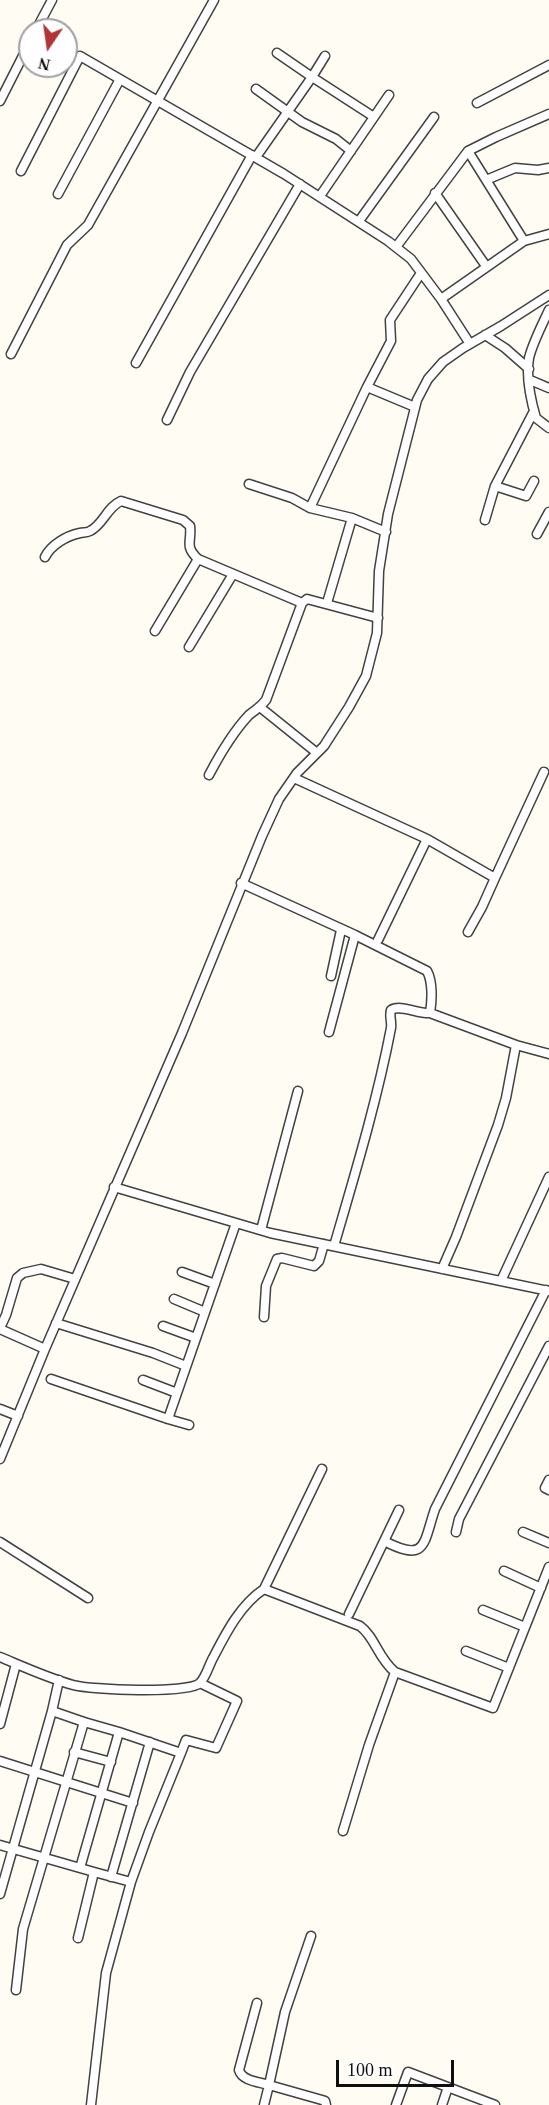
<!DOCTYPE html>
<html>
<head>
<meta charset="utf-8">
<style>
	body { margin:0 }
	#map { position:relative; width:549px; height:2105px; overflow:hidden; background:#fefcf3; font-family:Georgia,serif }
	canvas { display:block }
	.north { position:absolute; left:18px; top:18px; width:60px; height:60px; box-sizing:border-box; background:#fff; border:2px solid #9f9f9f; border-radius:50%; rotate:193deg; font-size:16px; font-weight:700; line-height:24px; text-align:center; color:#0f0f0f }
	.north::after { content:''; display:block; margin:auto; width:21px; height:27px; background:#b13536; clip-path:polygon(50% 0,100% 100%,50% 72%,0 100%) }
	.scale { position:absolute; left:336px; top:2060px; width:118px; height:27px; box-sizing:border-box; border:3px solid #0f0f0f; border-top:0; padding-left:8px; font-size:18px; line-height:21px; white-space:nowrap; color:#0f0f0f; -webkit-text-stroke:4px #fff; paint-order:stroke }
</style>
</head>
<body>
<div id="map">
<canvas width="549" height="2105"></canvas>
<div class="north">N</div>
<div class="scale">100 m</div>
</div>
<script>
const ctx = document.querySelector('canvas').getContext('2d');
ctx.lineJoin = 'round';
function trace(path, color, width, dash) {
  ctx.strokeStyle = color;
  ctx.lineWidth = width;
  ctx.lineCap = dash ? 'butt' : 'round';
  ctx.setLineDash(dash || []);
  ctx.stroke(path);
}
const minor = new Path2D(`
	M 36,30 L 52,0
	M 277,53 L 312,77 L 325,56
	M 256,89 L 302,122 L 336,139 L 351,151
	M 0,101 L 30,42
	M 477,103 L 549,65
	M 549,114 L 496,137 L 468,151 L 524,241 L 549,234
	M 374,117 L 389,95
	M 256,157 L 312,77 L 374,117 L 320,196
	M 21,171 L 80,56 L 284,174 L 388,241 L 411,259 L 441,299
	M 486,180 L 515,168 L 538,170 L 549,168
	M 435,193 L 486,266
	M 58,194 L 120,79
	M 359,221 L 434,117
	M 396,247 L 468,151
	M 549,310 C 542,325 533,342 529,358 C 526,376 531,401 536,418 L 549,428
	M 485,335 L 505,348 L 529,369
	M 470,344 L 441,299 L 524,241
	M 11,354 L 67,245 L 88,225 L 214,0
	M 136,363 L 252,155
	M 530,380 L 549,388
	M 367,387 L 415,407
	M 167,420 L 190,372 L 300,184
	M 249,484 L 292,498 L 310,508 L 352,518 L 386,532
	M 495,486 L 526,496 L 534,481
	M 310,508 L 367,387 L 391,341 L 390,320 L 421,273
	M 485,520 L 495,486 L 534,411
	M 537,534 L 549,512
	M 45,557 C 51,545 66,536 80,533 C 83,532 87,533 90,531 C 103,525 107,507 121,501 L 183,520 L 190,526 C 192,542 184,546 198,559
	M 327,603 L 352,518
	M 155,631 L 198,559 L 302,603
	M 189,647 L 233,574
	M 261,708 L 317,753
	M 209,775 C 220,754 233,732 249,715 C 256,709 260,708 266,700 L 302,603 L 307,599 L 378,618
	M 294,778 L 427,839 L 495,878 L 544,772
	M 241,883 L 355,935 L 427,971 C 433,982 432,1001 430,1013 L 516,1045 L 506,1098 L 498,1125 L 456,1237 L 442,1269
	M 468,932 L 482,907 L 495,878
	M 378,940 L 427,839
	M 331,976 L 341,930
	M 329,1032 L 355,935
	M 516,1045 L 549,1054
	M 114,1187 L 270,1233 L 549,1291
	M 261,1230 L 298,1091
	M 334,1246 C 355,1174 377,1101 391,1028 C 392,1021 389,1016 391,1010 C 400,1004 418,1014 430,1013
	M 182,1272 L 215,1284
	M 501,1281 L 549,1177
	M 174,1299 L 205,1312
	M 264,1317 L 266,1286 L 277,1259 L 282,1258 L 314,1266 L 319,1261 L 324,1244
	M 56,1323 L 153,1353 L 186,1366
	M 163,1326 L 196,1338
	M 0,1328 L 6,1315 L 17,1278 L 23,1273 L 41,1269 L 75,1279
	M 0,1329 L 45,1349
	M 51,1379 L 168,1419 L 236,1223
	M 143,1380 L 177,1393
	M 0,1409 L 18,1416
	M 168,1419 L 189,1425
	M 0,1459 L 45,1349 L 182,1033 L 262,836 L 279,799 L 297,773 L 324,746 L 349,707 L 366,676 L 377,633 L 379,571 L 388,514 L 417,400 L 428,379 L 443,362 L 463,348 L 501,326 L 549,295
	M 549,1480 L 545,1488 L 549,1490
	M 456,1532 L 459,1519 L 549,1346
	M 523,1532 L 549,1543
	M 384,1541 C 427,1563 423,1544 435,1509 L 546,1290
	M 0,1542 L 88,1598
	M 504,1571 L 541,1588
	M 264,1589 L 360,1626 C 375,1637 378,1658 395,1672 L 369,1745 L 343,1831
	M 483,1610 L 525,1627
	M 349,1614 L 399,1510
	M 466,1651 L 509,1668
	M 0,1657 C 24,1667 48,1678 73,1685 C 91,1690 188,1694 200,1683 C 206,1677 209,1665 213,1658 C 226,1633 240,1605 264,1589 L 322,1469
	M 395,1672 L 493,1708 L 549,1567
	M 52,1711 L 59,1680
	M 0,1724 L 16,1664
	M 74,1752 L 111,1762
	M 0,1761 L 133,1803
	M 0,1845 L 94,1872
	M 80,1868 L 119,1732 L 181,1753 L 186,1740 L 216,1748 L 237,1701 L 200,1683
	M 111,1877 L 150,1742
	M 0,1894 L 52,1711 L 84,1722
	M 78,1938 L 94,1872 L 131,1882 L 149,1832 L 181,1753
	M 16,1990 L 23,1929 L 84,1722 L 119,1732
	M 257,2003 L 239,2070 C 242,2081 259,2082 269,2085 L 285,2012 L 311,1936
	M 91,2105 L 106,1973 L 131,1882
	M 264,2105 L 269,2085 L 322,2100 L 325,2101 L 326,2105
	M 396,2105 L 408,2072 L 495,2105
	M 442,2105 L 448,2087`);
trace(minor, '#424242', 11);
trace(minor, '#fff', 8);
</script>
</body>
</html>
